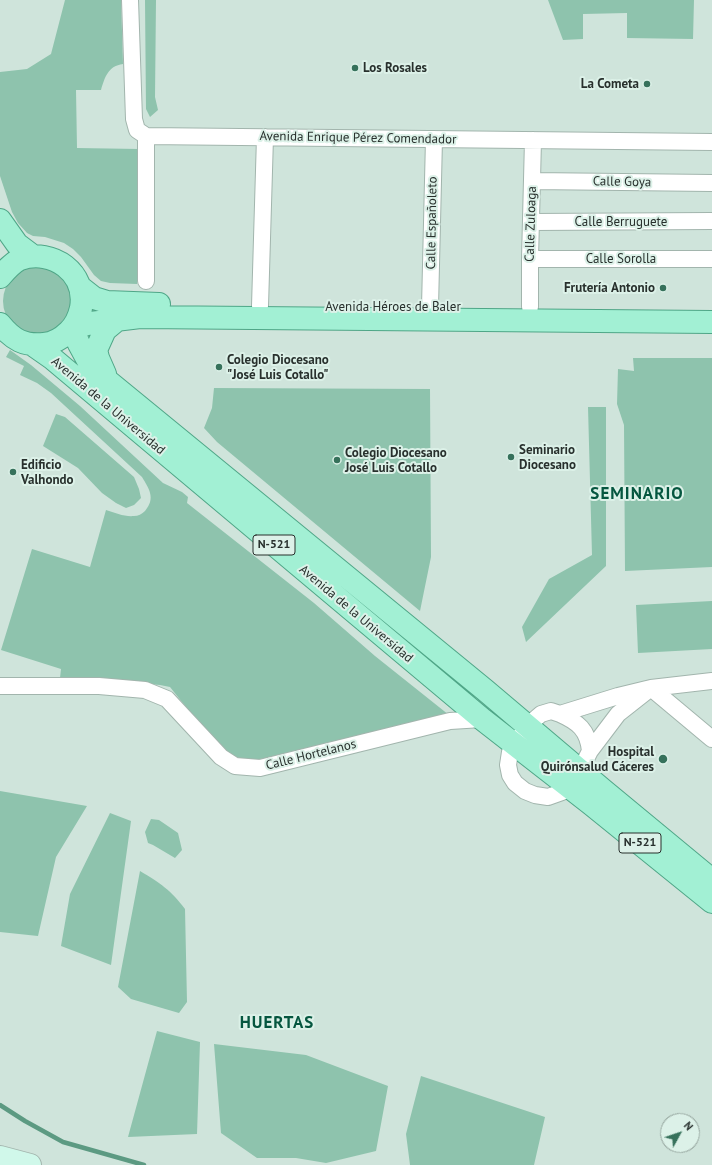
<!DOCTYPE html>
<html>
<head>
<meta charset="utf-8">
<style>
	body { margin:0 }
	#map { position:relative; width:712px; height:1165px; overflow:hidden; background:#cfe4db; font-family:"PT Sans",sans-serif }
	canvas { display:block }
	.north { position:absolute; left:660px; top:1113px; width:40px; height:40px; box-sizing:border-box; background:#dcf1e8; border:1px solid #94a49d; border-radius:50%; rotate:50deg; font-size:11px; font-weight:700; line-height:16px; text-align:center; color:#28302d }
	.north::after { content:''; display:block; margin:auto; width:14px; height:18px; background:#36715b; clip-path:polygon(50% 0,100% 100%,50% 72%,0 100%) }
</style>
</head>
<body>
<div id="map">
<canvas width="712" height="1165"></canvas>
<div class="north">N</div>
</div>
<script>
const ctx = document.querySelector('canvas').getContext('2d');
ctx.lineJoin = 'round';
function paint(path, color) {
  ctx.fillStyle = color;
  ctx.fill(path, 'evenodd');
}
function trace(path, color, width, dash) {
  ctx.strokeStyle = color;
  ctx.lineWidth = width;
  ctx.lineCap = dash ? 'butt' : 'round';
  ctx.setLineDash(dash || []);
  ctx.stroke(path);
}
function drawText(font, color, halo, rows, align = 'center') {
  ctx.font = font + ' "PT Sans",sans-serif';
  ctx.lineWidth = 4;
  ctx.setLineDash([]);
  ctx.textBaseline = 'middle';
  ctx.strokeStyle = halo;
  ctx.fillStyle = color;
  for (const [text, x, y, turn = 0] of rows) {
    ctx.save();
    ctx.translate(x, y);
    ctx.rotate((+turn || 0) * Math.PI / 180);
    ctx.textAlign = isNaN(turn) ? turn : align;
    if (halo) ctx.strokeText(text, 0, 0);
    ctx.fillText(text, 0, 0);
    ctx.restore();
  }
}
const green = new Path2D(`
	M 65,0 L 121,0 L 123,64 C 108,66 105,77 101,90 L 76,90 L 77,148 L 139,149 L 137,284 L 110,283 L 101,281 L 94,275 L 81,257 L 73,249 L 64,243 L 45,237 L 33,236 L 27,233 L 18,223 L 12,212 L 0,176 L 0,72 L 27,69 L 51,54 Z
	M 145,0 L 156,0 L 155,97 L 158,110 L 150,117 L 146,109 Z
	M 548,0 L 694,0 L 693,39 L 627,38 L 627,13 L 583,14 L 583,39 L 563,40 Z
	M3 301a34 34 0 1 1 68 0a34 34 0 1 1-68 0Z
	M 10,350 L 31,365 L 80,406 L 163,483 L 182,492 L 188,497 L 187,503 L 314,603 L 375,656 L 449,715 L 275,757 L 260,759 L 246,760 L 230,755 L 221,748 L 206,732 L 170,687 L 160,685 L 87,678 L 60,678 L 61,669 L 1,650 L 32,549 L 90,567 L 106,510 C 115,513 125,517 134,516 C 138,516 142,514 145,511 C 156,498 149,489 142,477 L 51,393 L 37,383 L 20,375 L 24,366 L 6,357 Z
	M 633,358 L 712,358 L 712,567 L 625,571 L 624,425 L 617,404 L 618,369 L 634,371 Z
	M 214,388 L 430,389 L 431,557 L 420,611 L 217,442 L 204,428 L 212,408 Z
	M 588,407 L 606,407 L 606,566 L 526,642 L 522,627 L 549,579 L 592,555 Z
	M 56,414 L 65,417 L 134,477 L 139,489 L 141,498 L 134,505 L 126,508 L 116,503 L 102,493 L 78,468 L 43,446 Z
	M 712,601 L 712,649 L 638,653 L 636,605 Z
	M 0,791 L 87,806 L 56,857 L 38,936 L 0,932 Z
	M 110,813 L 131,821 L 111,965 L 61,946 L 70,894 Z
	M 151,819 L 159,820 L 178,833 L 182,850 L 175,858 L 153,845 L 148,843 L 145,832 Z
	M 140,871 C 160,883 171,890 185,909 L 187,1002 L 179,1013 L 131,999 L 118,987 Z
	M 157,1031 L 200,1042 L 197,1134 L 128,1137 Z
	M 214,1044 L 306,1055 L 388,1086 L 376,1151 L 326,1163 L 296,1158 L 257,1158 L 221,1133 Z
	M 421,1076 L 545,1117 L 534,1165 L 410,1165 L 406,1134 Z`);
const stream = new Path2D(`
	M 0,1105 L 25,1121 L 63,1142 L 144,1165`);
const street = new Path2D(`
	M 130,0 L 134,119 L 137,130 L 146,136 L 712,142
	M 146,136 L 146,281
	M 532,181 L 712,183
	M 531,222 L 712,221
	M 530,259 L 712,259
	M 260,306 L 265,137
	M 430,307 L 434,139
	M 530,307 L 530,259 L 533,140
	M 0,686 L 99,686 L 145,690 L 167,699 L 221,757 L 235,766 L 260,768 L 450,721 L 482,719
	M 651,688 L 618,714 L 590,751 L 580,771 L 562,792 L 548,797 L 535,795 L 525,791 L 515,783 L 510,775 L 508,765 L 510,752 L 527,726 L 541,714 L 551,711 L 560,714 L 618,696 L 651,688 L 712,681
	M 651,688 L 712,739
	M 560,714 C 578,722 588,730 590,751`);
const secondary = new Path2D(`
	M 0,1157 L 30,1165`);
const primary = new Path2D(`
	M 0,220 L 17,244 L 33,256
	M 0,277 C 6,270 12,263 20,259 C 53,248 87,273 81,308 C 79,317 75,326 68,332 C 62,338 54,343 44,344 C 24,346 13,340 0,324
	M 80,287 L 94,298 L 107,302 L 159,304
	M 72,328 L 79,344 L 92,368 L 485,690 L 603,790 L 712,880
	M 72,328 L 91,323 L 140,317 L 712,322
	M 33,345 L 53,359 L 482,719 L 591,804 L 712,902
	M 105,374 L 98,358 L 96,350 L 105,330 L 117,320`);
const markers = [
	[355,68,4,"#36715b"],
	[647,84,4,"#36715b"],
	[663,288,4,"#36715b"],
	[219,367,4,"#36715b"],
	[511,457,4,"#36715b"],
	[337,460,4,"#36715b"],
	[13,472,4,"#36715b"],
	[663,759,5,"#36715b"]
];
const shields = [
	[274,545,42],
	[640,843,42]
];
const shieldNames = [
	["N-521",274,545],
	["N-521",640,843]
];
const poiNames = [
	["Los Rosales",363,68],
	["La Cometa",639,84,"right"],
	["Frutería Antonio",655,288,"right"],
	["Colegio Diocesano",227,360],
	["\"José Luis Cotallo\"",227,375],
	["Seminario",519,450],
	["Diocesano",519,465],
	["Colegio Diocesano",345,453],
	["José Luis Cotallo",345,468],
	["Edificio",21,465],
	["Valhondo",21,480],
	["Hospital",654,752,"right"],
	["Quirónsalud Cáceres",654,767,"right"]
];
const streetNames = [
	["Avenida Enrique Pérez Comendador",358,138,1],
	["Calle Goya",622,182,1],
	["Calle Berruguete",621,222],
	["Calle Españoleto",432,223,-89],
	["Calle Zuloaga",531,224,-88],
	["Calle Sorolla",621,259],
	["Avenida Héroes de Baler",393,307],
	["Avenida de la Universidad",108,406,40],
	["Avenida de la Universidad",356,614,40],
	["Calle Hortelanos",311,755,-14]
];
const districtNames = [
	["SEMINARIO",637,494],
	["HUERTAS",277,1023]
];
paint(green, '#8ec3ad');
trace(stream, '#5c9a82', 4.5);
trace(street, '#a2b5ad', 18);
trace(secondary, '#a2b5ad', 24);
trace(primary, '#4fa687', 24);
trace(street, '#fff', 16);
trace(secondary, '#d0f8ea', 22);
trace(primary, '#a2f0d4', 22);
for (const [x, y, r, color] of markers) {
  const dot = new Path2D();
  dot.arc(x, y, r, 0, 2 * Math.PI);
  ctx.fillStyle = color;
  ctx.fill(dot);
  trace(dot, '#dcf1e8', 1.5);
}
for (const [x, y, w] of shields) {
  const box = new Path2D();
  box.roundRect(x - w / 2, y - 10, w, 20, 3);
  ctx.fillStyle = '#dcf1e8';
  ctx.fill(box);
  trace(box, '#28302d', 1);
}
drawText('bold 12px', '#28302d', null, shieldNames);
drawText('bold 13px', '#28302d', '#dcf1e8', poiNames, 'left');
drawText('13px', '#28302d', '#dcf1e8', streetNames);
ctx.letterSpacing = '1px';
drawText('bold 17px', '#05563f', '#dcf1e8', districtNames);
ctx.letterSpacing = '0px';
</script>
</body>
</html>
